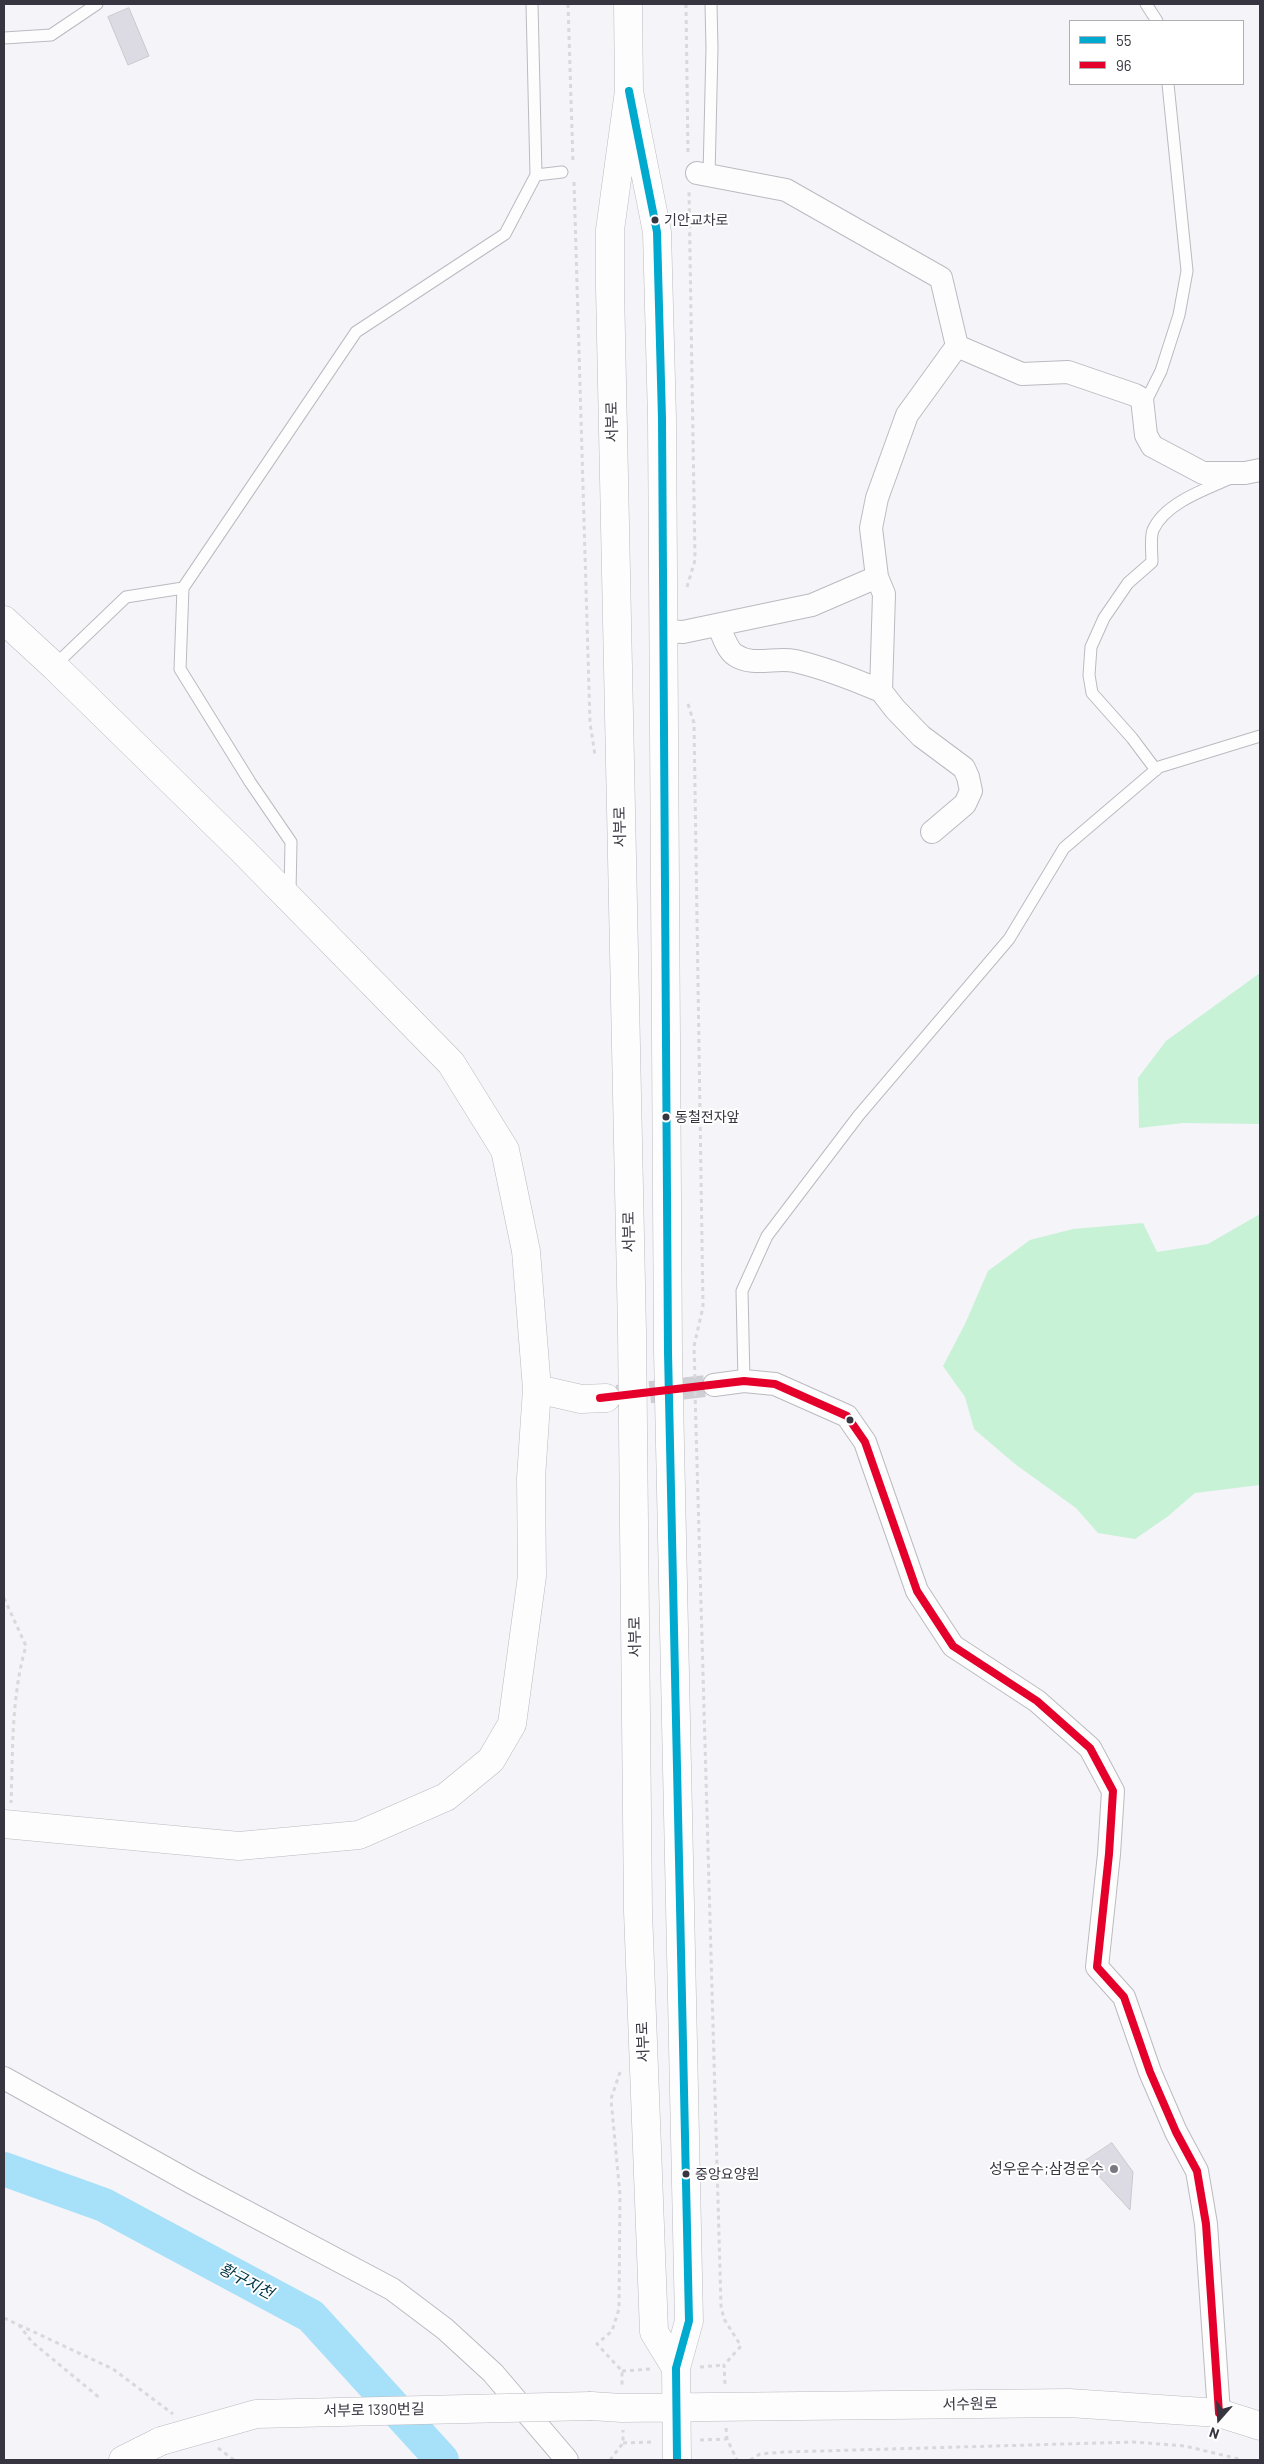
<!DOCTYPE html>
<html>
<head>
<meta charset="utf-8">
<style>
	body { margin:0 }
	#map { position:relative; width:1264px; height:2464px; overflow:hidden; background:#f4f4f9; font-family:Barlow,sans-serif }
	canvas { display:block }
	.frame { position:absolute; inset:0; border:5px solid #373540; pointer-events:none }
	.legend { position:absolute; left:1069px; top:20px; width:175px; height:65px; box-sizing:border-box; background:#fff; border:1px solid #afaeb3; margin:0; padding:6px 9px; list-style:none; font-size:15px; color:#373540 }
	.legend li { display:flex; align-items:center; gap:10px; height:25px }
	.legend b { width:25px; border:1px solid #afaeb3 }
	.north { position:absolute; left:1194px; top:2394px; width:50px; height:50px; -webkit-text-stroke:4px #fff; paint-order:stroke; rotate:199deg; font-size:14px; font-weight:700; line-height:20px; text-align:center; color:#373540 }
	.north::after { content:''; display:block; margin:auto; width:18px; height:22px; background:#373540; clip-path:polygon(50% 0,100% 100%,50% 72%,0 100%) }
</style>
</head>
<body>
<div id="map">
<canvas width="1264" height="2464"></canvas>
<div class="frame"></div>
<ul class="legend">
<li><b style="height:6px;background:#00a9ce"></b>55</li>
<li><b style="height:6px;background:#e4002b"></b>96</li>
</ul>
<div class="north">N</div>
</div>
<script>
const ctx = document.querySelector('canvas').getContext('2d');
ctx.lineJoin = 'round';
function paint(path, color) {
  ctx.fillStyle = color;
  ctx.fill(path, 'evenodd');
}
function trace(path, color, width, dash) {
  ctx.strokeStyle = color;
  ctx.lineWidth = width;
  ctx.lineCap = dash ? 'butt' : 'round';
  ctx.setLineDash(dash || []);
  ctx.stroke(path);
}
function drawText(font, color, halo, rows, align = 'center') {
  ctx.font = font + ' Barlow,"Noto Sans KR",sans-serif';
  ctx.lineWidth = 4;
  ctx.setLineDash([]);
  ctx.textBaseline = 'middle';
  ctx.strokeStyle = halo;
  ctx.fillStyle = color;
  for (const [text, x, y, turn = 0] of rows) {
    ctx.save();
    ctx.translate(x, y);
    ctx.rotate((+turn || 0) * Math.PI / 180);
    ctx.textAlign = isNaN(turn) ? turn : align;
    if (halo) ctx.strokeText(text, 0, 0);
    ctx.fillText(text, 0, 0);
    ctx.restore();
  }
}
const green = new Path2D(`
	M 1260,973 L 1260,1124 L 1183,1123 L 1139,1128 L 1138,1078 L 1166,1041 Z
	M 1260,1214 L 1260,1485 L 1195,1493 L 1167,1517 L 1135,1539 L 1098,1533 L 1076,1508 L 1015,1464 L 974,1429 L 965,1397 L 943,1366 L 965,1324 L 988,1271 L 1030,1240 L 1073,1229 L 1143,1223 L 1157,1252 L 1208,1244 Z`);
const river = new Path2D(`
	M 4,2169 L 104,2205 L 311,2316 L 442,2460`);
const building = new Path2D(`
	M 129,8 L 149,56 L 128,65 L 108,17 Z
	M 1112,2143 L 1133,2172 L 1130,2210 L 1085,2161 Z`);
const streetTunnel = new Path2D(`
	M 617,1396 L 714,1385`);
const path = new Path2D(`
	M 568,4 L 573,163
	M 686,4 L 688,156
	M 574,182 L 590,723 L 595,755
	M 687,587 L 695,560 L 689,192
	M 688,704 L 694,723 L 703,1307 L 694,1346 L 695,1379
	M 695,1392 L 721,2306 L 724,2319 L 741,2346 L 724,2365 L 725,2384
	M 4,1598 L 26,1646 C 11,1697 13,1751 11,1803
	M 620,2072 L 611,2099 L 620,2195 L 619,2309 L 612,2331 L 597,2344 L 622,2371 L 622,2386
	M 4,2318 L 19,2325 L 32,2342 L 101,2399
	M 19,2325 L 113,2369 L 173,2414
	M 700,2367 L 724,2365
	M 622,2371 L 651,2369
	M 726,2428 L 727,2439 L 737,2460
	M 700,2440 L 727,2439
	M 623,2443 L 654,2442
	M 218,2448 L 234,2460
	M 610,2460 L 623,2443 L 623,2430
	M 750,2460 L 760,2454 L 785,2452 L 1134,2442 L 1185,2446 L 1243,2460`);
const lane = new Path2D(`
	M 1146,4 L 1157,21
	M 4,38 L 51,35 L 97,4
	M 536,175 L 562,172
	M 709,176 L 712,48 L 711,4
	M 1144,405 L 1161,371 L 1179,315 L 1187,271 L 1168,84
	M 54,666 L 126,597 L 183,588
	M 1156,770 L 1132,738 L 1092,693 L 1089,675 L 1091,647 L 1104,618 L 1128,583 L 1152,562 C 1152,553 1150,538 1153,530 C 1165,503 1206,489 1231,478
	M 290,893 L 291,842 L 250,782 L 180,669 L 183,588 L 356,332 L 505,234 L 536,175 L 532,4
	M 744,1381 L 742,1291 L 767,1236 L 859,1115 L 1009,939 L 1064,848 L 1159,767 L 1260,736`);
const street = new Path2D(`
	M 697,173 L 786,190 L 941,278 L 957,346 L 1022,374 L 1068,372 L 1135,395 L 1142,399 L 1146,435 L 1152,446 L 1203,473 L 1245,473 L 1260,470
	M 877,577 L 884,594 L 881,691 L 895,709 L 921,736 L 964,768 L 968,777 L 971,791 L 965,804 L 932,832
	M 718,625 C 722,633 727,650 735,655 C 753,667 775,657 795,661 C 825,668 853,679 881,691
	M 663,631 L 683,632 L 812,605 L 877,577 L 871,528 L 877,498 L 907,415 L 957,346
	M 714,1385 L 744,1381 L 775,1384 L 847,1416 L 865,1442 L 917,1591 L 953,1646 L 1037,1701 L 1090,1748 L 1113,1791 L 1109,1854 L 1097,1967 L 1124,1997 L 1150,2072 L 1176,2132 L 1197,2171 L 1206,2224 L 1219,2413
	M 4,2078 L 194,2184 L 392,2289 L 445,2329 L 493,2373 L 567,2460`);
const secondary = new Path2D(`
	M 628,4 L 629,91 L 610,230 L 610,288 L 632,1331 L 638,1911 L 654,2332 L 676,2368
	M 629,91 L 657,232 L 662,419 L 668,1352 L 689,2321 L 676,2368 L 677,2460
	M 4,620 L 54,666 L 242,850 L 451,1063 L 505,1150 L 526,1251 L 537,1389 L 531,1478 L 532,1576 L 512,1724 L 491,1760 L 446,1797 L 359,1835 L 239,1846 L 4,1824
	M 537,1389 L 581,1399 L 606,1398
	M 591,2406 L 622,2408 L 1069,2403 L 1219,2413 L 1260,2426
	M 123,2460 L 161,2441`);
const secondaryBridge = new Path2D(`
	M 161,2441 L 256,2414 L 591,2406`);
const bus1 = new Path2D(`
	M 629,91 L 657,232 L 662,419 L 668,1352 L 689,2321 L 676,2368 L 677,2460`);
const bus2 = new Path2D(`
	M 600,1398 L 744,1381 L 775,1384 L 847,1416 L 865,1442 L 917,1591 L 953,1646 L 1037,1701 L 1090,1748 L 1113,1791 L 1109,1854 L 1097,1967 L 1124,1997 L 1150,2072 L 1176,2132 L 1197,2171 L 1206,2224 L 1219,2413`);
const markers = [
	[655,220,4.5,"#373540"],
	[666,1117,4.5,"#373540"],
	[850,1420,4.5,"#373540"],
	[1114,2169,5,"#797881"],
	[686,2174,4.5,"#373540"]
];
const busNames = [
	["기안교차로",664,220],
	["동철전자앞",675,1117],
	["중앙요양원",695,2174]
];
const streetNames = [
	["서부로",612,422,-91],
	["서부로",620,827,-91],
	["서부로",629,1232,-91],
	["서부로",635,1637,-91],
	["서부로",643,2042,-92],
	["서수원로",970,2404,-1],
	["서부로 1390번길",374,2410,-1]
];
const poiNames = [
	["성우운수;삼경운수",1104,2169]
];
const waterNames = [
	["황구지천",246,2281,28]
];
paint(green, '#c7f2d6');
trace(river, '#a6e0f9', 34);
paint(building, '#dcdbe3');
trace(building, '#c9c8cf', 1);
trace(streetTunnel, '#ceced4', 22, [22, 11]);
trace(lane, '#bbbac0', 13);
trace(street, '#bbbac0', 24);
trace(secondary, '#bbbac0', 29);
trace(path, '#d9d9db', 3, [4, 4]);
trace(lane, '#fdfdfe', 11);
trace(street, '#fdfdfe', 22);
trace(secondary, '#fdfdfe', 28);
trace(secondaryBridge, '#bbbac0', 29, []);
trace(secondaryBridge, '#fdfdfe', 28);
trace(bus1, '#00a9ce', 8);
trace(bus2, '#e4002b', 8);
for (const [x, y, r, color] of markers) {
  const dot = new Path2D();
  dot.arc(x, y, r, 0, 2 * Math.PI);
  ctx.fillStyle = color;
  ctx.fill(dot);
  trace(dot, '#fff', 2);
}
drawText('14px', '#373540', '#fff', busNames, 'left');
drawText('15px', '#373540', '#fff', streetNames);
drawText('15px', '#373540', '#fff', poiNames, 'right');
drawText('italic 16px', '#034', '#fff', waterNames);
</script>
</body>
</html>
